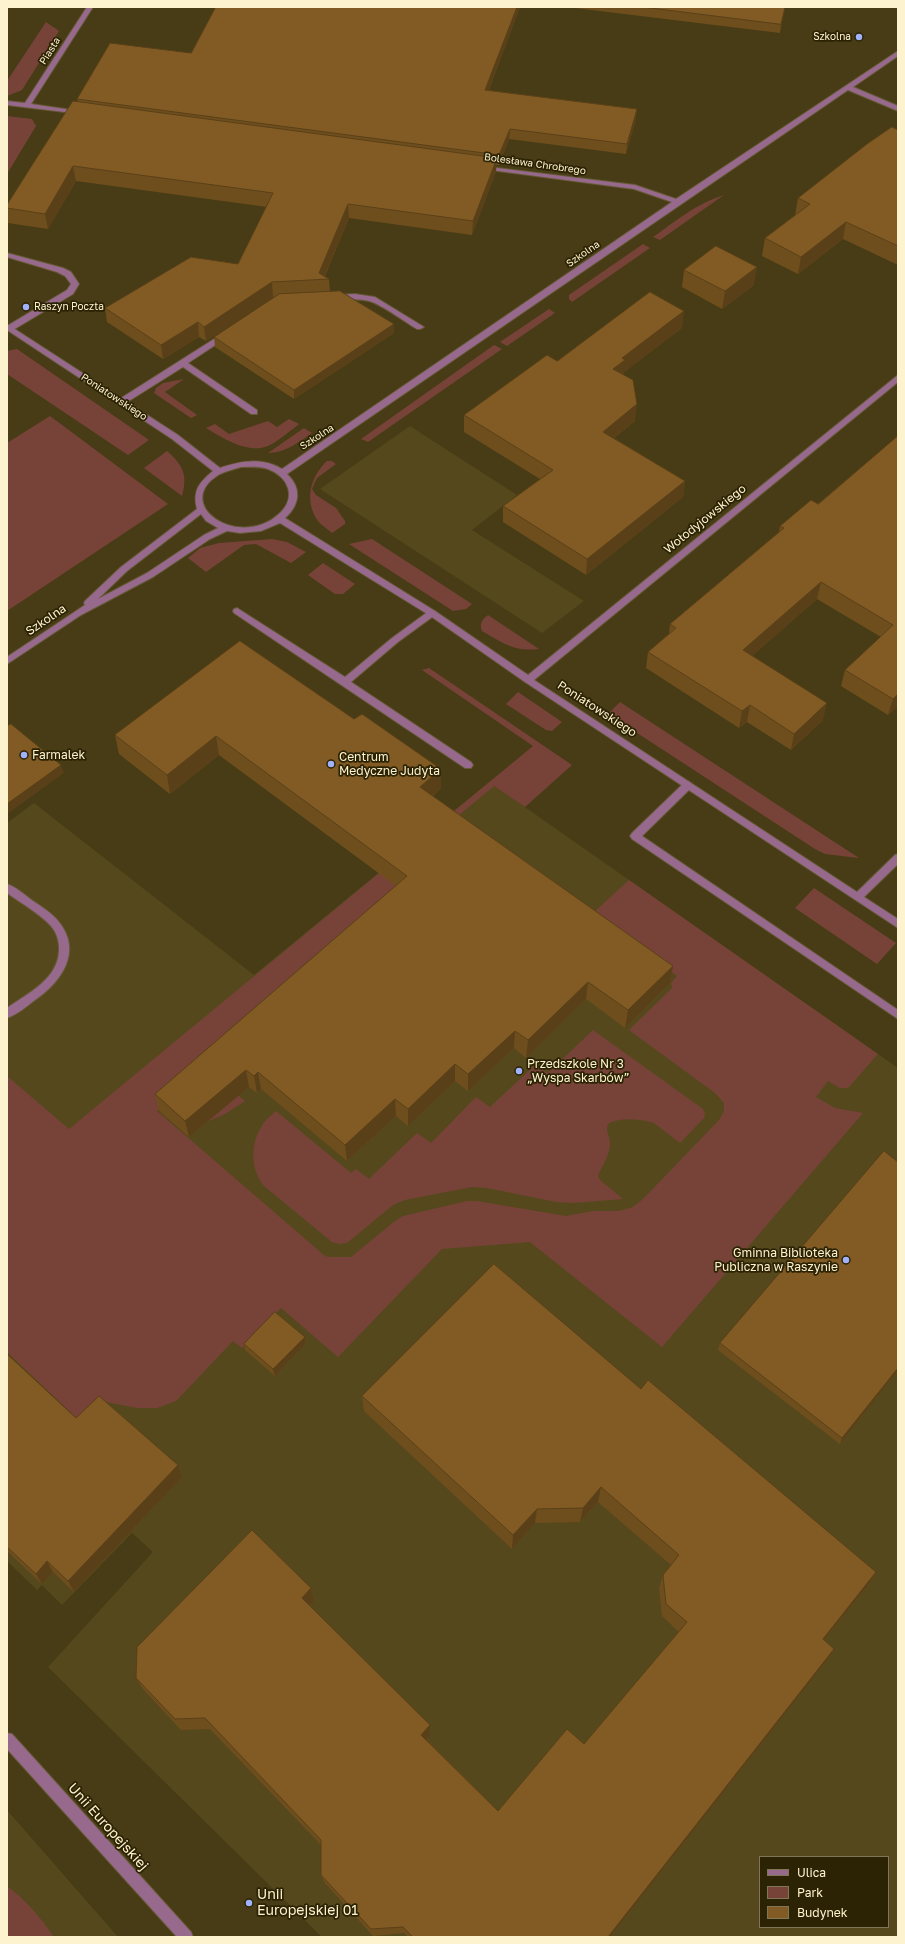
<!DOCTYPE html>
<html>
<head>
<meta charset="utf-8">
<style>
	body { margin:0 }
	#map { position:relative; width:905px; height:1944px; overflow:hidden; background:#473c15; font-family:"Golos Text",sans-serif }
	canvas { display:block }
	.frame { position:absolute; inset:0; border:8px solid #fef3cf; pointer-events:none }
	.legend { position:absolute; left:759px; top:1856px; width:130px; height:72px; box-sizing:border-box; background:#2c2304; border:1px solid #807655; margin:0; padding:5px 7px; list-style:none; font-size:12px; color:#fef3cf }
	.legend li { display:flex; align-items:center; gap:8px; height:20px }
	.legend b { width:20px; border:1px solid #807655 }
</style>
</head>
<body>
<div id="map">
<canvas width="905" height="1944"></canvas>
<div class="frame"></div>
<ul class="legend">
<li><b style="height:5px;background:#96698d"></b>Ulica</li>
<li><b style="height:11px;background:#774338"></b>Park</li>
<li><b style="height:11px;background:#815b23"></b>Budynek</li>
</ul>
</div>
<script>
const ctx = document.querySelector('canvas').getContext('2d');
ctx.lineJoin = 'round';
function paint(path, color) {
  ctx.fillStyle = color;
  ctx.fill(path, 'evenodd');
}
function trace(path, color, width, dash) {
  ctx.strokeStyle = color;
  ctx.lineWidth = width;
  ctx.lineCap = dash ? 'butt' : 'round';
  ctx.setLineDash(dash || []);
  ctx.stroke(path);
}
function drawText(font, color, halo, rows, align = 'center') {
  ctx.font = font + ' "Golos Text",sans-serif';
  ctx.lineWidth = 3.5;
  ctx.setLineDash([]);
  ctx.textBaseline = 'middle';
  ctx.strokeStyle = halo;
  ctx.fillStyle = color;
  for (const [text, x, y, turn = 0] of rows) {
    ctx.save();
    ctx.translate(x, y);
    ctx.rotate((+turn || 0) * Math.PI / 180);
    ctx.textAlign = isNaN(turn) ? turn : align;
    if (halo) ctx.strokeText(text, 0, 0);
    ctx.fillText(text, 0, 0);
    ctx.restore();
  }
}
const built = new Path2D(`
	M 410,426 L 517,495 L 472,530 L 584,601 L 542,633 L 320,489 Z
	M 489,782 L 898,1068 L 898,1937 L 322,1937 L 48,1667 L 153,1552 L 132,1533 L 62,1605 L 42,1585 L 37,1590 L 7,1561 L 7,823 L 34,803 L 254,975 ZM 760,1857 L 888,1857 L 888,1927 L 760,1927 Z
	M 7,1810 L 118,1937 L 7,1937 Z`);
const green = new Path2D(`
	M 46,22 L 59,31 L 22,90 L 7,96 L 7,81 Z
	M 7,116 L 32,119 L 36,126 L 7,174 Z
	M 724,195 L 660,240 L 653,237 C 676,221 697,203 724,195 Z
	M 643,244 L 650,248 L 572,302 L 569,299 L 569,295 Z
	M 549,309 L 555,313 L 507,346 L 500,342 Z
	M 494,345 L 502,349 L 368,442 L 361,439 Z
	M 17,349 L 149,440 L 128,455 L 7,374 L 7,351 Z
	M 184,379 L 165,392 L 197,415 L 191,418 L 154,393 L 156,388 L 163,383 Z
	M 50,416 L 168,504 L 7,611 L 7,443 Z
	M 289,419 L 299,424 C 290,431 275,444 265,447 C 246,453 221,437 206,428 L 215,424 L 229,434 L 268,421 L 277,427 Z
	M 304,428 L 312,433 C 299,442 285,453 268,453 Z
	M 167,451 C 183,465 188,475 182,496 L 144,468 Z
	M 327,461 L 332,461 L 336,464 L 317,478 L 312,489 L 316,495 L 336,508 L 345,521 L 345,524 L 332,533 C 328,529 322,526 318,521 C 304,501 310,477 327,461 Z
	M 272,539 L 287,542 L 306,552 L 291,563 L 256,544 L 244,545 L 206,572 L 188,558 L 200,548 L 219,543 Z
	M 372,539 L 472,604 L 466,609 L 453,611 L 349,544 Z
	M 323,563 L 355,584 L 343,594 L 335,594 L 308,575 Z
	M 488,615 L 539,649 C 514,652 503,643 482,631 C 479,623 482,620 488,615 Z
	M 429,668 L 572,765 L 525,807 L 494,786 L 458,816 L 470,824 L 197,1061 L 245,1101 L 225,1114 L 207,1122 L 176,1095 L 157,1111 L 325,1256 L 329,1257 L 351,1257 L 395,1221 L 403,1216 L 467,1201 L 477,1201 L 566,1216 L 593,1211 L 619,1211 L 633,1207 L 643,1199 L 719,1120 L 724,1111 L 724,1103 L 715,1093 L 629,1030 L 672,988 L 671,983 L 677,976 L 591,915 L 629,880 L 878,1054 L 848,1088 L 840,1088 L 828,1081 L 816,1097 L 835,1108 L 863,1113 L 662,1347 L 530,1242 L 442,1249 L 338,1357 L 281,1308 L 242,1348 L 233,1341 L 176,1401 L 157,1408 L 137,1408 L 106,1402 L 83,1424 L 7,1352 L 7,1076 L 69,1129 L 533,746 L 422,670 Z
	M 518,692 L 562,722 L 552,731 L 546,730 L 506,704 Z
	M 620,702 L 859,858 L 825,854 L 815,849 L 608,714 Z
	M 814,888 L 896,943 L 877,964 L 795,908 Z
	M 593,1030 L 703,1109 L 705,1114 L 704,1118 L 680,1143 L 654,1123 C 641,1119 621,1117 609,1123 C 604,1130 610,1135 610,1142 C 611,1154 602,1165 598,1176 L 600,1180 L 623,1199 L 574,1203 L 556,1202 L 487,1188 L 472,1187 L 405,1200 L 393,1205 L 347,1243 L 340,1244 L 332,1242 L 264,1186 C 250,1169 250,1143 263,1124 C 266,1119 272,1115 276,1111 L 351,1173 L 356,1169 L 369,1179 L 417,1133 L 431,1143 L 476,1097 L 490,1107 L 535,1065 L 548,1073 Z
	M 7,1886 C 26,1900 41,1918 54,1937 L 7,1937 Z`);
const service = new Path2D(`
	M 7,253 L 63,268 L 71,272 L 79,284 L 73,294 L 13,330 L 7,330 L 7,326 L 67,290 L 71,284 L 65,276 L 57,272 L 7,257 Z
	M 355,294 L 375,297 L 424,327 L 420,329 L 417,329 C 405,322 381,304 369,301 C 360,298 337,301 332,297 L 336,295 Z
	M 222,334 L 228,334 L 229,336 L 188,363 L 257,410 L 257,414 L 251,414 L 183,367 L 124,404 L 118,404 L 118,400 Z
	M 237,608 L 345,677 L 392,638 L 429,611 L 435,611 L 436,613 L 435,615 L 398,642 L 351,682 L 471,762 L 473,765 L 471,768 L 465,768 L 234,613 L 233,611 L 234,609 Z
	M 688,781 L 693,785 L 691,788 L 642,836 L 898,1010 L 898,1019 L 632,839 L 630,836 L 632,833 L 685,782 Z
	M 7,884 C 16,887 25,895 33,901 C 42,907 52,913 59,922 C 83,952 61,982 35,1000 C 27,1006 17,1015 7,1018 L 7,1008 C 28,993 59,979 59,949 C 59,941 57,933 51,926 C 39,913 22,904 7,893 Z`);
const minor = new Path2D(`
	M 87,7 L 93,7 L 31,104 L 79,111 L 82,113 L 81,114 L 7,105 L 7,101 L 25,103 Z
	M 898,51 L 898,56 L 853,87 L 898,106 L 898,111 L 848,90 L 287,474 C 302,488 300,505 285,518 L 435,611 L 528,675 L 898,375 L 898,382 L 534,680 L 857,892 L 895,855 L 898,854 L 898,864 L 864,897 L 898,919 L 898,928 L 525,682 L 429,615 L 280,523 L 261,531 L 240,533 L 227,531 L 210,539 L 153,577 L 81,615 L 7,664 L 7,657 L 85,605 L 84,603 L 85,601 L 121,567 L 197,509 C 192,490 200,482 213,471 L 172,439 L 7,330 L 7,324 L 178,435 L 220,468 C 240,461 262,457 282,469 L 672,202 L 634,189 L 483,169 L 481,168 L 481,166 L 635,185 L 676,199 ZM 241,467 C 250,467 259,466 268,469 C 289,477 297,498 279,514 C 238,551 170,503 220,474 C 226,471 234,469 241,467 ZM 201,514 L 206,521 L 218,528 L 204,535 L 147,573 L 98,599 L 127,571 Z
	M 7,1733 L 12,1734 L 191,1932 L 193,1937 L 177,1937 L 7,1749 Z`);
const wall = new Path2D(`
	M 216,7 L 520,7 L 489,90 L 636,119 L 626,154 L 509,139 L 499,165 L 496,165 L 496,172 L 472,235 L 349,218 L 325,276 L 329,279 L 330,292 L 394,333 L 294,399 L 215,347 L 214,337 L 275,297 L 273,297 L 206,341 L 199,337 L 163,359 L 107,322 L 105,308 L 238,264 L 267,207 L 76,181 L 48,229 L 8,223 L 7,217 L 7,205 L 78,102 L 77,99 L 191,53 Z
	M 567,7 L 785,7 L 780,33 Z
	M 898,130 L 898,265 L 843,239 L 798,274 L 762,256 L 765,238 L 795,215 L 798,198 Z
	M 684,270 L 754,285 L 722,309 L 682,287 Z
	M 682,328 L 624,372 L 623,375 L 635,421 L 614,438 L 685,481 L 683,497 L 586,575 L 503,522 L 503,506 L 540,479 L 464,432 L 464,415 L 557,361 Z
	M 898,436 L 898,706 L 888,715 L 841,686 L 845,670 L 881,637 L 817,599 L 752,656 L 823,720 L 791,750 L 747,722 L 739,728 L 646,668 L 648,652 L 669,634 L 670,624 L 779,532 L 780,526 L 818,504 Z
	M 240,641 L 441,788 L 433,796 L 673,966 L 670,983 L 625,1028 L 586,999 L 526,1058 L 514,1048 L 468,1091 L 455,1081 L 408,1126 L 396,1116 L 347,1161 L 261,1089 L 257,1093 L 249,1087 L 189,1137 L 159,1111 L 155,1094 L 396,886 L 219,755 L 170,794 L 119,754 L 115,735 Z
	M 898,1162 L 898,1370 L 840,1444 L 718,1350 L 720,1343 Z
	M 305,1337 L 306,1343 L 275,1376 L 245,1350 L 244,1344 Z
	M 7,1354 L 76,1418 L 178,1465 L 182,1477 L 74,1592 L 53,1572 L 42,1584 L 7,1551 Z
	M 641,1389 L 876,1572 L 868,1585 L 824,1640 L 834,1649 L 827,1660 L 610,1937 L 408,1937 L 404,1933 L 373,1936 L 324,1882 L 321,1875 L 321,1845 L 210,1729 L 181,1730 L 143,1689 L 136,1678 L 311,1588 L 314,1601 L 310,1606 L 430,1736 L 427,1740 L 498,1811 L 584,1744 L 679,1632 L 662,1616 L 659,1588 L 663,1575 L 671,1565 L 598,1502 L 580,1522 L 535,1523 L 512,1549 L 364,1411 L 362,1396 Z`);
const shadedWall = new Path2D(`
	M 517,7 L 520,7 L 485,100 L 485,90 Z
	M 785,7 L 780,33 L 781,24 Z
	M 637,109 L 636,119 L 626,154 L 627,144 Z
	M 510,129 L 509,139 L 499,165 L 499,155 Z
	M 497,158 L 496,172 L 472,235 L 473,221 Z
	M 73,166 L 76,181 L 48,229 L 45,214 Z
	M 348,204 L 349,218 L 323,280 L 319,273 Z
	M 846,222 L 843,239 L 798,274 L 801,257 Z
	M 757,267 L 754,285 L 722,309 L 725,291 Z
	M 272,282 L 273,297 L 206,341 L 204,327 Z
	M 684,311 L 682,328 L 624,372 L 623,376 L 613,369 L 622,358 Z
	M 198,322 L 199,337 L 163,359 L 161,345 Z
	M 394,324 L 394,333 L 294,399 L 294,390 Z
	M 637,404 L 635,421 L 601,448 L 603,432 Z
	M 685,481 L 683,497 L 586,575 L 587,559 Z
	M 821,582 L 817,599 L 740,667 L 743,650 Z
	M 898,694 L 898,706 L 888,715 L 893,699 Z
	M 827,703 L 823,720 L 791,750 L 794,734 Z
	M 750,705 L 747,722 L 739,728 L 742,711 Z
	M 216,736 L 219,755 L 170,794 L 167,775 Z
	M 61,765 L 64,773 L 7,814 L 7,804 Z
	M 441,769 L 441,788 L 421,806 L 420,787 Z
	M 673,966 L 670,983 L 625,1028 L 628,1010 Z
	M 588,982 L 586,999 L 526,1058 L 528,1040 Z
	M 515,1031 L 514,1048 L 468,1091 L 468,1074 Z
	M 455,1064 L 455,1081 L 408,1126 L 408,1109 Z
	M 246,1070 L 249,1087 L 189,1137 L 185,1121 Z
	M 258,1072 L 261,1089 L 257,1093 L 254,1076 Z
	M 395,1099 L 396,1116 L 347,1161 L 345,1145 Z
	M 305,1337 L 306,1343 L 275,1376 L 273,1369 Z
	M 898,1368 L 898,1370 L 840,1444 L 842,1438 Z
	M 178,1465 L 182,1477 L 74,1592 L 68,1581 Z
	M 601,1487 L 598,1502 L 580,1522 L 583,1508 Z
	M 537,1509 L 535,1523 L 512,1549 L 513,1535 Z
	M 47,1561 L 53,1572 L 42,1584 L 36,1574 Z
	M 876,1572 L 868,1585 L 815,1651 L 823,1639 Z
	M 311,1588 L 314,1601 L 305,1611 L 302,1598 Z
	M 834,1649 L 827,1660 L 610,1937 L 608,1937 Z
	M 430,1725 L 430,1736 L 422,1745 L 421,1735 Z`);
const building = new Path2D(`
	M 216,7 L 517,7 L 485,90 L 637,109 L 627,144 L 510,129 L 499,155 L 77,99 L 110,43 L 191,53 Z
	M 643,7 L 785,7 L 781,24 Z
	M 73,101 L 497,158 L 473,221 L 348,204 L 319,273 L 329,279 L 272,282 L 204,327 L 198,322 L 161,345 L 105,308 L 191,257 L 238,264 L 273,193 L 73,166 L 45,214 L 7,208 L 7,205 Z
	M 892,127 L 898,130 L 898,246 L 846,222 L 801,257 L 765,238 L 810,204 L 798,198 L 867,144 Z
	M 716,246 L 757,267 L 725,291 L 684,270 Z
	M 340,291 L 394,324 L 294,390 L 214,337 L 279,294 Z
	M 650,292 L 684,311 L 622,358 L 625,360 L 613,369 L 633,380 L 637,404 L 603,432 L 685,481 L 587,559 L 503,506 L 553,470 L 464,415 L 547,355 L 557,361 Z
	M 898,436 L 898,694 L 893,699 L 845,670 L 893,625 L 821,582 L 743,650 L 827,703 L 794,734 L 750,705 L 742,711 L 648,652 L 676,628 L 670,624 L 784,528 L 780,526 L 811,500 L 818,504 Z
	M 240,641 L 354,719 L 362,714 L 441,769 L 420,787 L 673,966 L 628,1010 L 588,982 L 528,1040 L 515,1031 L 468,1074 L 455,1064 L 408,1109 L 395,1099 L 345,1145 L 258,1072 L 254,1076 L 246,1070 L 185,1121 L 155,1094 L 407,876 L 216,736 L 167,775 L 115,735 Z
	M 11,724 L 61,765 L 7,804 L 7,726 Z
	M 884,1151 L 898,1162 L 898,1368 L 842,1438 L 720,1343 Z
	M 494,1264 L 641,1389 L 648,1380 L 876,1572 L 823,1639 L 834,1649 L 608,1937 L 413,1937 L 403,1927 L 371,1929 L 321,1875 L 321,1840 L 205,1718 L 175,1719 L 136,1678 L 137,1647 L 252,1530 L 311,1588 L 302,1598 L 430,1725 L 421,1735 L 498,1811 L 567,1729 L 584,1744 L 687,1622 L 666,1604 L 663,1575 L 679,1555 L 601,1487 L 583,1508 L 537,1509 L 513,1535 L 362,1396 Z
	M 275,1312 L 305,1337 L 273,1369 L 244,1344 Z
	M 7,1354 L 76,1418 L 99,1396 L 178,1465 L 68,1581 L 47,1561 L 36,1574 L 7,1547 Z`);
const markers = [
	[859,37,4,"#a1b3fd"],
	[26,307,4,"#a1b3fd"],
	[24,755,4,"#a1b3fd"],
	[331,764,4,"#a1b3fd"],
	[519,1071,4,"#a1b3fd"],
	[846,1260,4,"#a1b3fd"],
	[249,1903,4,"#a1b3fd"]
];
const farPoinames = [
	["Szkolna",851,37],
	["Raszyn Poczta",34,307,"left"]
];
const farStreetnames = [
	["Piasta",50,51,-58],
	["Bolesława Chrobrego",535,164,8],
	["Szkolna",583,254,-35],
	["Poniatowskiego",114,397,33],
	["Szkolna",317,437,-33]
];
const streetNames = [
	["Wołodyjowskiego",705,519,-39],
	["Szkolna",46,620,-34],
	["Poniatowskiego",597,709,33]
];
const poiNames = [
	["Farmalek",32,755],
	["Centrum",339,757],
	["Medyczne Judyta",339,771],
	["Przedszkole Nr 3",527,1064],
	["„Wyspa Skarbów”",527,1078],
	["Gminna Biblioteka",838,1253,"right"],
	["Publiczna w Raszynie",838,1267,"right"]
];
const nearStreetnames = [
	["Unii Europejskiej",108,1827,48]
];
const nearPoinames = [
	["Unii",257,1895],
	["Europejskiej 01",257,1911]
];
paint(built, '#55481c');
paint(green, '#774338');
trace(service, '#645933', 2);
trace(minor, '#645933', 2);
paint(service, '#96698d');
paint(minor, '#96698d');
paint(wall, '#6f4e1e');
paint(shadedWall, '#5a4018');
paint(building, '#815b23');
trace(building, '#5a4018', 1);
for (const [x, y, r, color] of markers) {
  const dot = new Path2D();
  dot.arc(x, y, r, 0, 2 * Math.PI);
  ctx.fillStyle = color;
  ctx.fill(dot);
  trace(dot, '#2c2304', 1.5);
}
drawText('10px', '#fef3cf', '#2c2304', farPoinames, 'right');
drawText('10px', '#fef3cf', '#2c2304', farStreetnames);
drawText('12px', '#fef3cf', '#2c2304', streetNames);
drawText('12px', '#fef3cf', '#2c2304', poiNames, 'left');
drawText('14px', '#fef3cf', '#2c2304', nearStreetnames);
drawText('14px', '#fef3cf', '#2c2304', nearPoinames, 'left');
</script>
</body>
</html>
